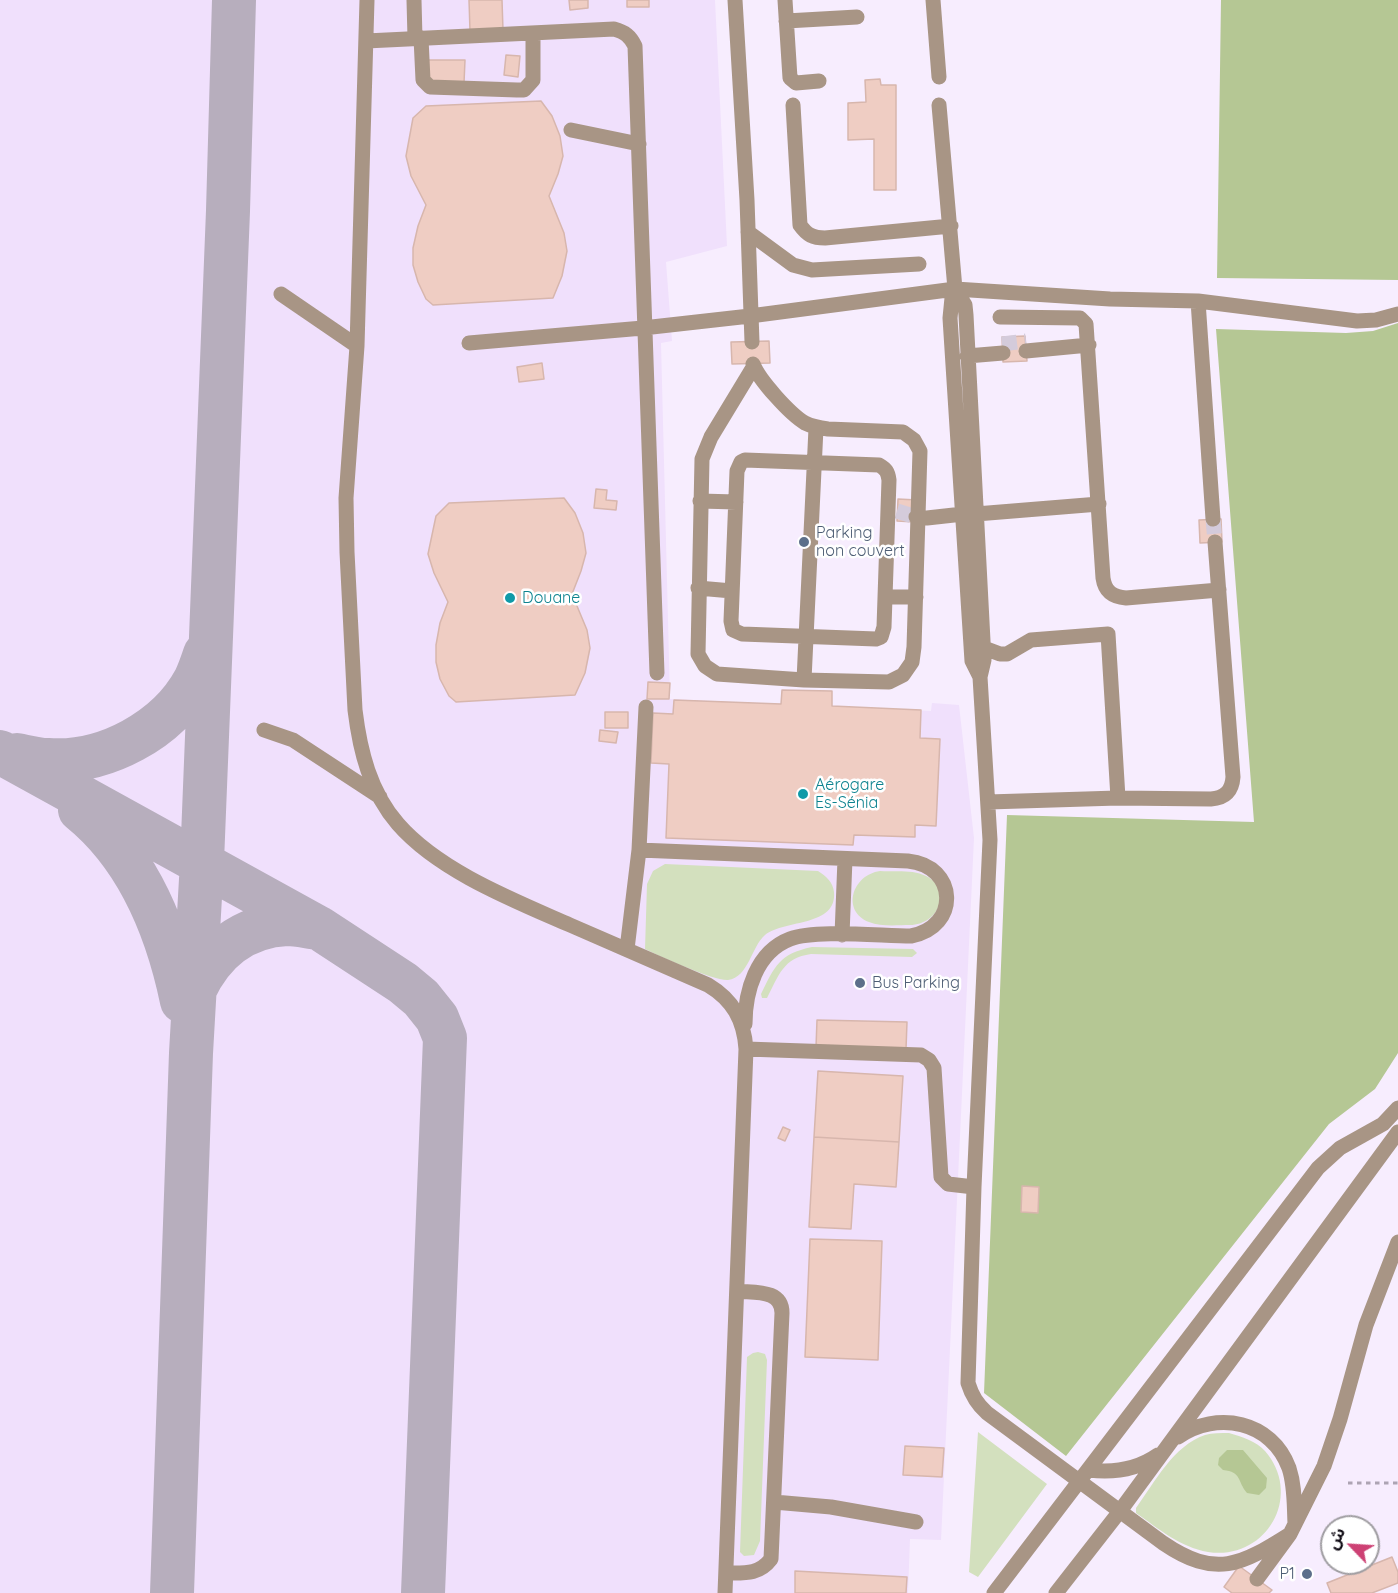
<!DOCTYPE html>
<html>
<head>
<meta charset="utf-8">
<style>
	body { margin:0 }
	#map { position:relative; width:1398px; height:1593px; overflow:hidden; background:#f7edfe; font-family:Quicksand,"Noto Sans Arabic",sans-serif }
	canvas { display:block }
	.north { position:absolute; left:1320px; top:1515px; width:60px; height:60px; box-sizing:border-box; background:#fff; border:2px solid #9f9da1; border-radius:50%; rotate:295deg; font-size:16px; font-weight:700; line-height:24px; text-align:center; color:#100b14 }
	.north::after { content:''; display:block; margin:auto; width:21px; height:27px; background:#cd4174; clip-path:polygon(50% 0,100% 100%,50% 72%,0 100%) }
</style>
</head>
<body>
<div id="map">
<canvas width="1398" height="1593"></canvas>
<div class="north">ش</div>
</div>
<script>
const ctx = document.querySelector('canvas').getContext('2d');
ctx.lineJoin = 'round';
function paint(path, color) {
  ctx.fillStyle = color;
  ctx.fill(path, 'evenodd');
}
function trace(path, color, width, dash) {
  ctx.strokeStyle = color;
  ctx.lineWidth = width;
  ctx.lineCap = dash ? 'butt' : 'round';
  ctx.setLineDash(dash || []);
  ctx.stroke(path);
}
function drawText(font, color, halo, rows, align = 'center') {
  ctx.font = font + ' Quicksand,sans-serif';
  ctx.lineWidth = 5;
  ctx.setLineDash([]);
  ctx.textBaseline = 'middle';
  ctx.strokeStyle = halo;
  ctx.fillStyle = color;
  for (const [text, x, y, turn = 0] of rows) {
    ctx.save();
    ctx.translate(x, y);
    ctx.rotate((+turn || 0) * Math.PI / 180);
    ctx.textAlign = isNaN(turn) ? turn : align;
    if (halo) ctx.strokeText(text, 0, 0);
    ctx.fillText(text, 0, 0);
    ctx.restore();
  }
}
const built = new Path2D(`
	M 0,0 L 715,0 L 727,246 L 666,262 L 672,341 L 661,343 L 670,699 L 781,704 L 782,690 L 832,691 L 832,706 L 931,711 L 932,703 L 959,705 L 974,838 L 941,1540 L 910,1539 L 908,1593 L 0,1593 Z`);
const green = new Path2D(`
	M 665,864 L 818,871 C 826,876 833,882 834,892 C 837,927 786,919 765,935 C 751,947 749,977 728,980 C 714,981 659,956 645,949 L 647,884 L 653,871 Z
	M 880,871 C 894,872 913,869 926,876 C 953,889 939,925 910,925 C 898,925 881,927 869,922 C 841,911 852,875 880,871 Z
	M 812,947 L 913,949 L 917,953 L 912,957 L 811,954 C 783,958 779,975 767,998 L 762,998 L 761,994 C 775,966 779,954 812,947 Z
	M 758,1352 L 765,1354 L 767,1360 L 760,1541 L 754,1555 L 744,1556 L 740,1552 L 747,1357 L 753,1353 Z
	M 978,1432 L 1047,1484 L 978,1577 L 969,1572 Z
	M 1229,1433 C 1242,1437 1256,1441 1265,1451 C 1304,1496 1266,1561 1208,1552 C 1180,1547 1159,1529 1136,1513 L 1136,1508 C 1155,1482 1173,1446 1205,1435 C 1212,1433 1221,1433 1229,1433 Z`);
const forest = new Path2D(`
	M 1221,0 L 1398,0 L 1398,280 L 1217,278 Z
	M 1398,323 L 1398,1053 L 1375,1089 L 1329,1124 L 1066,1456 L 984,1393 L 1007,815 L 1254,822 L 1216,329 L 1346,333 L 1373,331 Z
	M 1227,1450 L 1243,1450 L 1267,1478 L 1266,1488 L 1259,1495 L 1247,1493 C 1237,1481 1242,1472 1223,1470 L 1218,1465 L 1219,1458 Z`);
const taxiway = new Path2D(`
	M 0,752 L 319,928 L 403,983 L 421,998 L 437,1018 L 445,1038 L 423,1593
	M 17,755 C 27,757 38,760 48,760 C 105,764 168,730 195,680 C 199,672 202,663 205,654
	M 80,810 C 138,857 167,929 182,1001
	M 194,991 C 212,952 242,926 287,924 C 297,924 309,927 319,928
	M 172,1593 L 191,1053 L 202,862 L 228,211 L 234,0`);
const building = new Path2D(`
	M 469,0 L 502,0 L 503,30 L 470,31 Z
	M 569,0 L 588,0 L 588,8 L 570,10 Z
	M 627,0 L 649,0 L 649,7 L 627,7 Z
	M 506,55 L 520,56 L 518,77 L 504,75 Z
	M 427,60 L 465,60 L 464,83 L 427,82 Z
	M 880,79 L 881,85 L 896,85 L 896,190 L 874,190 L 874,139 L 848,140 L 848,103 L 866,102 L 865,80 Z
	M 541,101 L 552,116 L 560,136 L 563,156 L 558,174 L 549,196 L 564,233 L 567,251 L 562,276 L 553,298 L 433,305 L 426,299 L 418,282 L 413,265 L 413,248 L 418,226 L 426,205 L 411,176 L 406,156 L 413,118 L 426,106 Z
	M 1025,336 L 1027,361 L 1003,362 L 1002,337 Z
	M 769,341 L 770,363 L 732,364 L 731,342 Z
	M 542,363 L 544,379 L 519,382 L 517,367 Z
	M 596,489 L 607,490 L 606,500 L 617,501 L 616,510 L 594,508 Z
	M 564,498 L 575,513 L 583,533 L 586,553 L 581,571 L 572,594 L 587,630 L 590,648 L 585,673 L 575,695 L 456,702 L 449,696 L 440,679 L 436,662 L 436,645 L 440,623 L 448,602 L 434,573 L 428,554 L 436,516 L 449,503 Z
	M 898,499 L 917,500 L 915,522 L 897,521 Z
	M 1221,519 L 1222,542 L 1200,543 L 1199,520 Z
	M 648,682 L 670,683 L 669,699 L 647,699 Z
	M 782,690 L 832,691 L 832,706 L 921,710 L 920,738 L 940,739 L 936,826 L 915,825 L 915,837 L 854,835 L 853,845 L 666,838 L 669,764 L 651,763 L 653,713 L 673,714 L 674,700 L 781,704 Z
	M 605,712 L 628,712 L 628,728 L 605,728 Z
	M 600,730 L 618,732 L 616,743 L 599,741 Z
	M 817,1020 L 907,1022 L 906,1049 L 816,1047 Z
	M 818,1071 L 903,1076 L 899,1142 L 814,1137 Z
	M 783,1127 L 790,1130 L 785,1141 L 778,1138 Z
	M 814,1137 L 899,1142 L 896,1187 L 854,1184 L 851,1229 L 809,1227 Z
	M 1022,1186 L 1039,1187 L 1038,1213 L 1021,1212 Z
	M 810,1239 L 882,1241 L 878,1360 L 805,1357 Z
	M 905,1446 L 944,1448 L 942,1477 L 903,1475 Z
	M 1392,1557 L 1398,1572 L 1398,1583 L 1372,1593 L 1331,1593 L 1327,1583 Z
	M 1239,1566 L 1272,1590 L 1269,1593 L 1232,1593 L 1224,1587 Z
	M 795,1571 L 907,1577 L 906,1593 L 795,1593 Z`);
const minorTunnel = new Path2D(`
	M 1002,344 L 1026,341
	M 897,511 L 916,517
	M 1213,519 L 1215,542`);
const path = new Path2D(`
	M 1348,1483 L 1398,1483`);
const minor = new Path2D(`
	M 367,0 L 357,346 L 346,498 L 347,552 L 355,710 C 360,751 370,792 398,824 C 439,871 513,900 570,925 C 616,945 662,965 708,985 C 733,1000 744,1020 746,1049 L 725,1593
	M 414,0 L 415,38
	M 735,0 L 747,200 L 752,342
	M 785,0 L 790,78 L 796,83 L 819,81
	M 933,0 L 939,77
	M 786,21 L 857,17
	M 421,38 L 423,80 L 430,87 L 517,90 L 524,90 L 533,80 L 533,33
	M 366,41 L 614,29 C 625,32 630,36 635,46 L 657,673
	M 793,105 L 800,225 C 807,235 813,238 825,238 L 951,226
	M 939,105 L 955,289 L 952,298 L 950,318 L 972,661 L 980,677
	M 571,130 L 639,144
	M 748,232 L 793,265 L 812,270 L 919,264
	M 955,289 L 965,305 L 966,315 L 984,660 L 980,677 L 990,840 L 974,1187 L 968,1383 C 972,1396 977,1404 987,1413 L 1163,1543 C 1216,1579 1241,1565 1290,1534
	M 281,294 L 357,346
	M 1198,301 L 1213,519
	M 1000,317 L 1080,318 L 1086,324 L 1103,578 C 1105,592 1113,597 1126,598 L 1219,590
	M 469,343 L 643,328 L 750,316 L 955,289 L 1110,299 L 1198,301 L 1357,321 L 1376,320 L 1398,314
	M 1026,351 L 1089,345
	M 967,356 L 1003,353
	M 753,364 C 759,380 790,414 805,423 C 813,427 820,428 828,429 L 903,432 L 914,440 L 920,451 L 914,647 L 912,662 L 903,675 L 889,682 L 804,680 L 717,674 L 705,666 L 698,654 L 702,459 L 711,437 L 754,366
	M 745,460 L 879,465 C 886,469 888,472 889,480 L 884,627 L 881,637 L 876,639 L 742,634 L 733,630 L 731,621 L 737,471 L 741,462 Z
	M 700,501 L 736,502
	M 976,514 L 1099,504
	M 916,517 L 927,518 L 963,514
	M 698,588 L 732,591
	M 885,597 L 916,597
	M 984,648 L 1000,654 L 1007,654 L 1031,640 L 1108,634 L 1118,798
	M 804,680 L 816,428
	M 264,730 L 293,740 L 380,797
	M 988,802 L 1118,798 L 1211,799 C 1225,798 1232,791 1233,777 L 1215,542
	M 639,850 L 908,861 C 958,866 960,927 911,936 C 881,936 815,929 790,939 C 756,952 745,992 745,1024
	M 842,935 L 845,859
	M 627,949 L 639,850 L 646,707
	M 746,1049 L 921,1055 L 929,1060 L 934,1068 L 941,1177 L 948,1184 L 974,1187
	M 1178,1437 C 1217,1410 1272,1421 1289,1468 C 1295,1486 1294,1505 1295,1523
	M 1089,1470 C 1113,1473 1138,1469 1158,1455
	M 774,1502 L 831,1507 L 916,1522
	M 726,1573 C 744,1573 759,1575 771,1559 L 782,1313 C 782,1289 754,1293 737,1291
	M 1257,1579 L 1290,1534 L 1324,1466 L 1340,1419 L 1366,1325 L 1398,1242
	M 994,1593 L 1318,1168 L 1340,1148 L 1383,1124 L 1398,1108
	M 1056,1593 L 1120,1511 L 1398,1132`);
const markers = [
	[804,542,6,"#5c6f8a"],
	[510,598,6,"#0f9aa8"],
	[803,794,6,"#0f9aa8"],
	[860,983,6,"#5c6f8a"],
	[1307,1574,6,"#5c6f8a"]
];
const serviceNames = [
	["Parking",816,533],
	["non couvert",816,551],
	["Bus Parking",872,983],
	["P1",1295,1574,"right"]
];
const cultureNames = [
	["Douane",522,598],
	["Aérogare",815,785],
	["Es-Sénia",815,803]
];
paint(built, '#f0e0fc');
paint(green, '#d3e0be');
paint(forest, '#b5c794');
trace(taxiway, '#b7aebd', 44);
paint(building, '#efcdc3');
trace(building, '#d7b6ad', 1.5);
trace(minorTunnel, '#d4cbdb', 15, [15, 8]);
trace(path, '#ada4b3', 3, [4.5, 4.5]);
trace(minor, '#a89585', 15);
for (const [x, y, r, color] of markers) {
  const dot = new Path2D();
  dot.arc(x, y, r, 0, 2 * Math.PI);
  ctx.fillStyle = color;
  ctx.fill(dot);
  trace(dot, '#fff', 2);
}
drawText('16px', '#4e5e75', '#fff', serviceNames, 'left');
drawText('16px', '#0d838f', '#fff', cultureNames, 'left');
</script>
</body>
</html>
